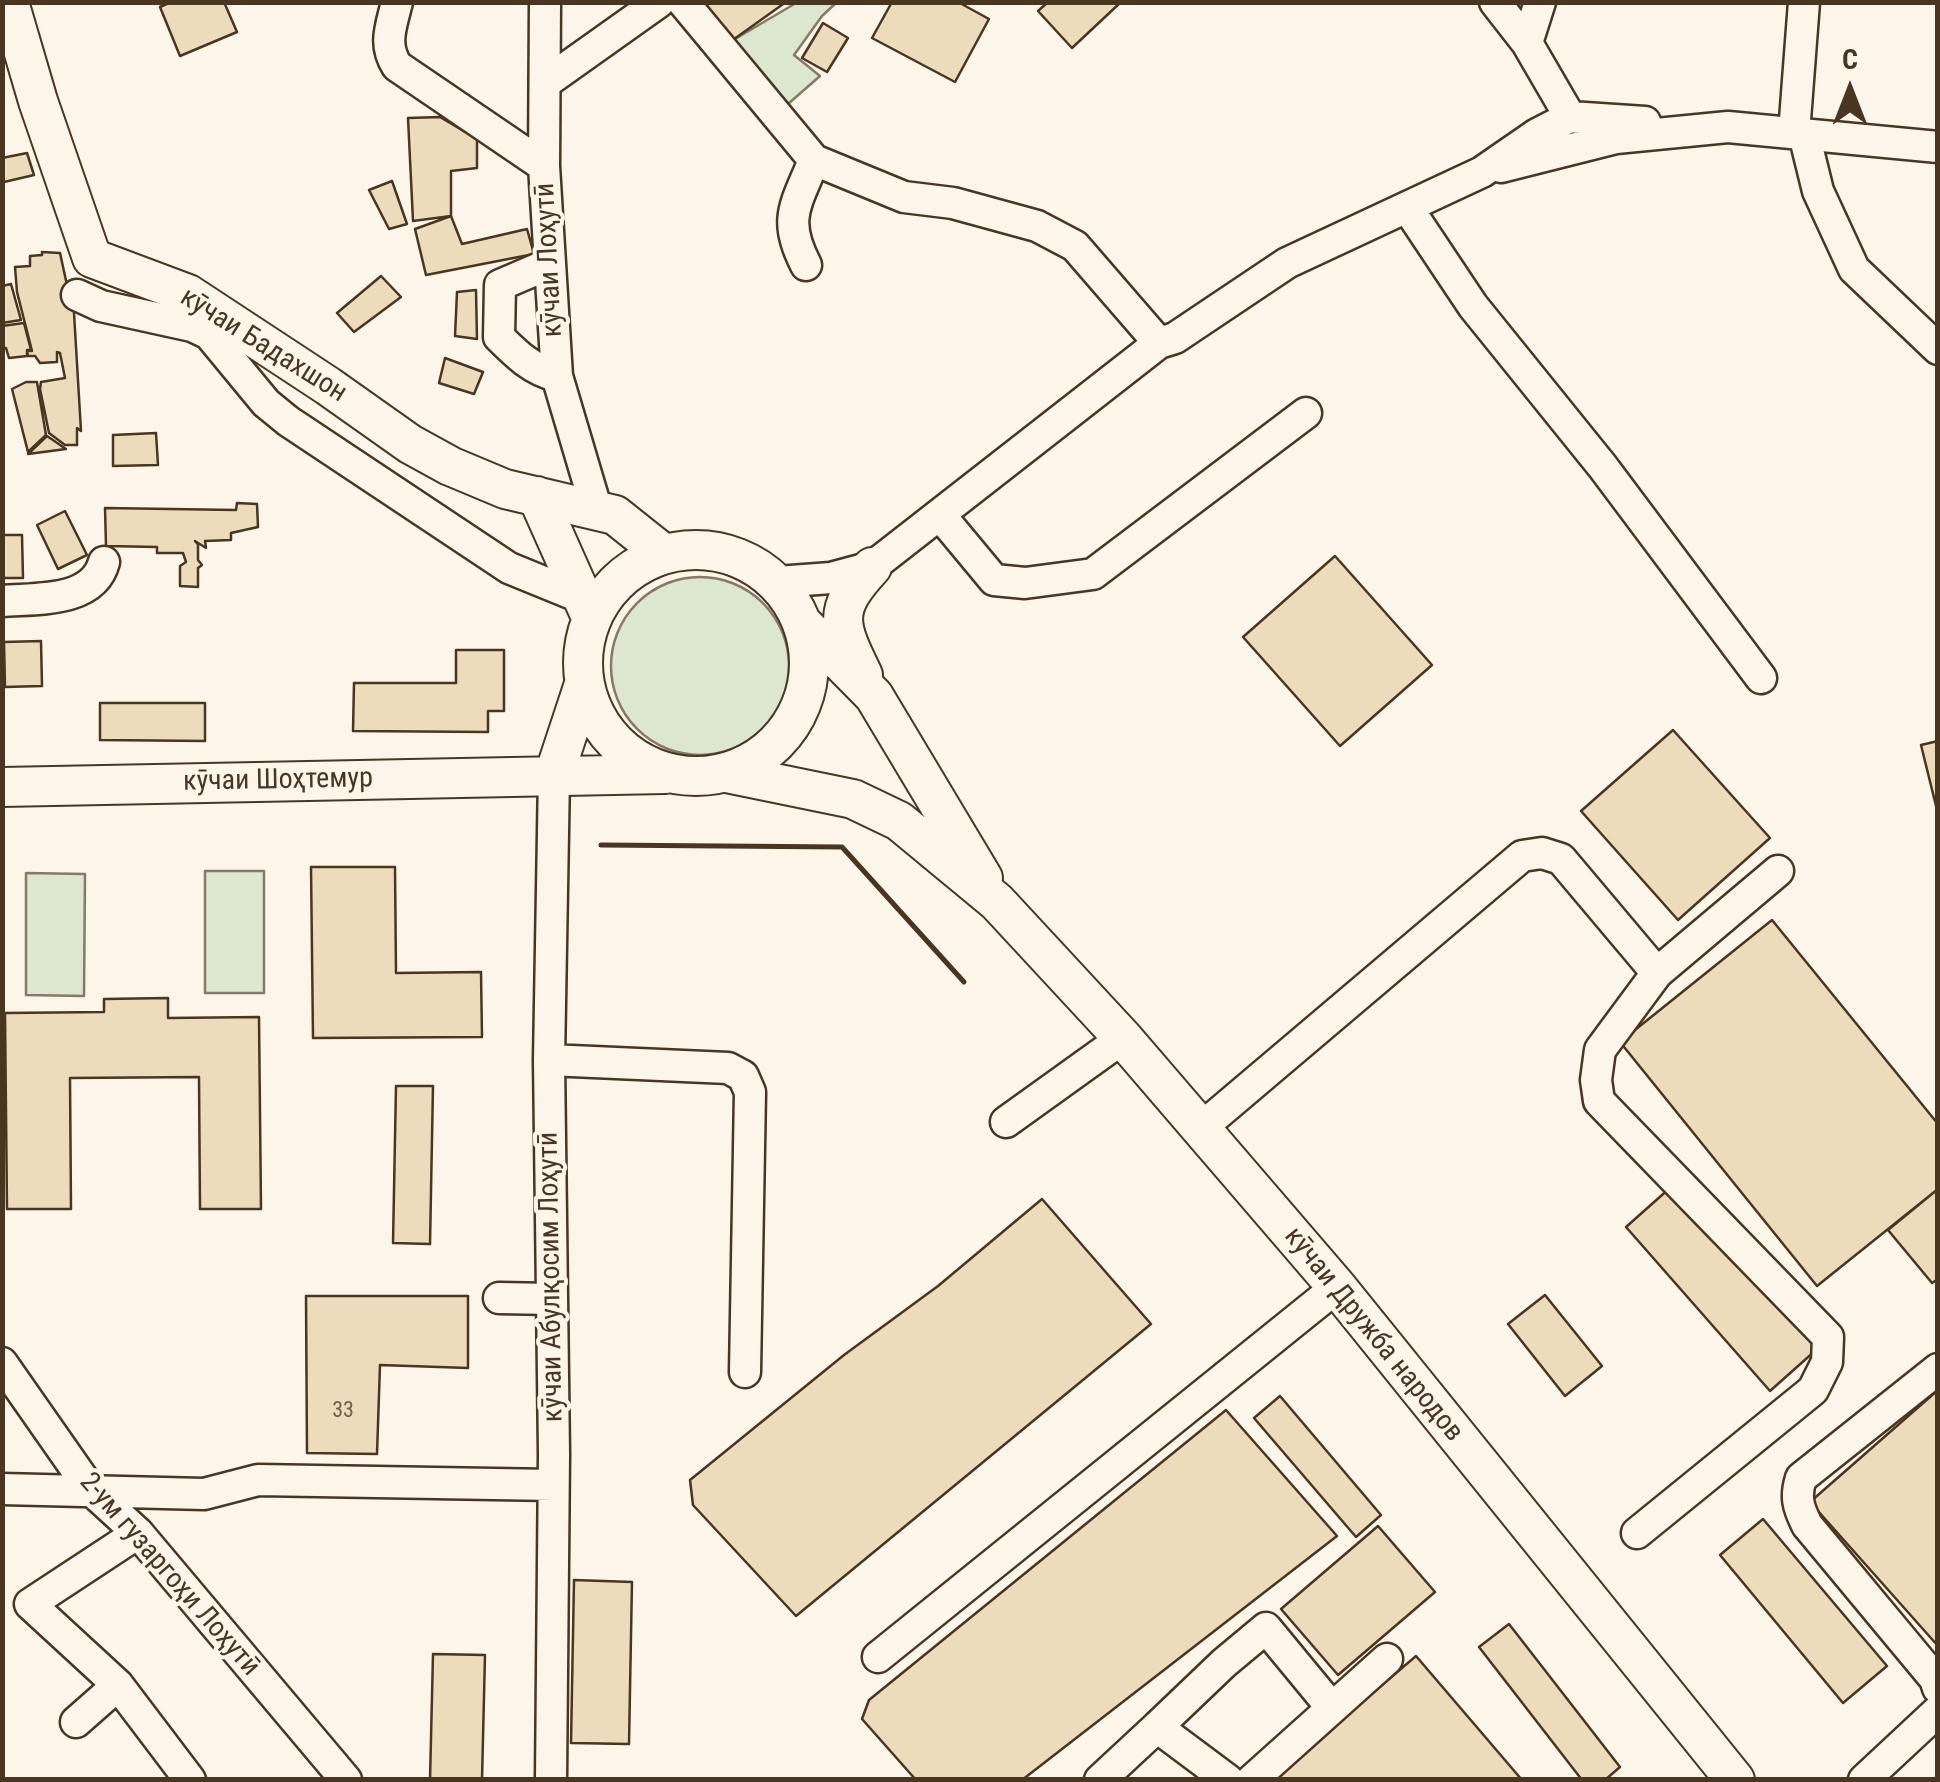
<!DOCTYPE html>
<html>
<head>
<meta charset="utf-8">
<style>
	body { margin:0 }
	#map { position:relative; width:1940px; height:1782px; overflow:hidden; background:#fbf6e9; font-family:"Roboto Condensed",sans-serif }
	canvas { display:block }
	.frame { position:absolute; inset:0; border:5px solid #4a3520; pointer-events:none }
	.north { position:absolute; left:1800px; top:40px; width:100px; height:100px; -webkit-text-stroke:8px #fbf6e9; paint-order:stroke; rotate:0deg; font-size:28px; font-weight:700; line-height:40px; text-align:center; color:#4a3520 }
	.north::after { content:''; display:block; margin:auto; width:35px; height:45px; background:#4a3520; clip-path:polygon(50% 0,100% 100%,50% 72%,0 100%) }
</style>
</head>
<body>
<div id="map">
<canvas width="1940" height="1782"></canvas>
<div class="frame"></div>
<div class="north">С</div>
</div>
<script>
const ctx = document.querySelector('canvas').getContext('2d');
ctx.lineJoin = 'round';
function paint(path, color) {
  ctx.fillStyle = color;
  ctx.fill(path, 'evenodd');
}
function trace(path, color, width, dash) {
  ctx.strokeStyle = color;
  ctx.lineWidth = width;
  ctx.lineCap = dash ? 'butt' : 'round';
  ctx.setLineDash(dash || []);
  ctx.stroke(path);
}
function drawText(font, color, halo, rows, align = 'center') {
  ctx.font = font + ' "Roboto Condensed",sans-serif';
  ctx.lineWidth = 8;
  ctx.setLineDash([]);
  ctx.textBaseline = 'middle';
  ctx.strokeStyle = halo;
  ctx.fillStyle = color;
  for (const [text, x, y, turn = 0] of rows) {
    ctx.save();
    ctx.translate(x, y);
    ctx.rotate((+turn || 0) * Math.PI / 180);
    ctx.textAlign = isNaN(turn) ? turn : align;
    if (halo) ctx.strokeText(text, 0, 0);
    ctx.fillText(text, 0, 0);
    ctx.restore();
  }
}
const green = new Path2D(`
	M 796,3 L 836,3 L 822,16 L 794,55 L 820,76 L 788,104 L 730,42 Z
	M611 666a89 89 0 1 1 178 0a89 89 0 1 1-178 0Z
	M 205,871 L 264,871 L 264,993 L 205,993 Z
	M 26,873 L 85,874 L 84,996 L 26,995 Z`);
const building = new Path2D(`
	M 171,2 L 224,2 L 237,32 L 180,56 L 160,7 Z
	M 692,2 L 786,2 L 730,42 Z
	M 892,2 L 958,2 L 989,19 L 955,82 L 872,38 Z
	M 1048,2 L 1121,2 L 1072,48 L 1038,11 Z
	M 823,23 L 848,38 L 827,72 L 802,58 Z
	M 440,117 L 477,139 L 477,168 L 451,171 L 451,216 L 413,221 L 408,118 Z
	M 27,153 L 34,175 L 4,182 L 2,158 Z
	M 392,181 L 407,224 L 389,229 L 369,190 Z
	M 451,216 L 462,244 L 527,229 L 534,254 L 426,275 L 415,229 Z
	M 42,252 L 60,253 L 67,285 L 73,296 L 81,431 L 77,428 L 77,445 L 65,445 L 49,433 L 40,389 L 41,382 L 65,378 L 60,353 L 57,352 L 57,362 L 40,363 L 35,356 L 28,356 L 27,351 L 32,351 L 17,292 L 15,267 L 30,266 L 30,256 L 42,255 Z
	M 381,276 L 401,297 L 354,332 L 337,313 Z
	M 11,284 L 21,320 L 2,323 L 2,286 Z
	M 476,290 L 477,339 L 455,336 L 457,292 Z
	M 24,323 L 31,350 L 27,350 L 27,356 L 9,358 L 6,348 L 2,349 L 2,326 Z
	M 445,358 L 483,372 L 474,394 L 439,383 Z
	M 26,382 L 37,382 L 46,435 L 28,452 L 12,389 Z
	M 156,433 L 158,465 L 113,466 L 113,435 Z
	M 47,436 L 66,449 L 28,454 Z
	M 237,503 L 257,504 L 258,527 L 231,533 L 231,540 L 205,541 L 206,548 L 195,541 L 198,544 L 198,560 L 202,565 L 198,568 L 198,587 L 180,586 L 180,566 L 186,562 L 183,553 L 157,553 L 157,547 L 106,546 L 105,508 L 236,510 Z
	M 65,511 L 87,555 L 58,569 L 37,525 Z
	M 2,535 L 22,535 L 23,578 L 2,578 Z
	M 1335,556 L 1432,665 L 1340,746 L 1243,637 Z
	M 41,641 L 42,686 L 5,687 L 4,642 Z
	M 456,650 L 504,650 L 504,711 L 488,711 L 488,732 L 353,731 L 354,683 L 456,683 Z
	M 100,703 L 205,703 L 205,741 L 100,740 Z
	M 1673,730 L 1770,838 L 1678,920 L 1581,811 Z
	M 1938,741 L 1938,810 L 1937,810 L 1921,745 Z
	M 311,867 L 395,867 L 396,973 L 481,972 L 482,1037 L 313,1038 Z
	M 1772,920 L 1938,1124 L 1938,1189 L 1817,1286 L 1620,1042 Z
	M 168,998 L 168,1018 L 259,1017 L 261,1209 L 200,1209 L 199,1077 L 70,1078 L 71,1209 L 7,1209 L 5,1013 L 104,1012 L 104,999 Z
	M 396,1086 L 433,1086 L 430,1244 L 393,1243 Z
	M 1680,1179 L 1825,1342 L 1770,1391 L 1626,1227 Z
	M 1938,1189 L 1938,1279 L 1932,1283 L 1888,1230 Z
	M 1042,1199 L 1151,1324 L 796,1616 L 693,1505 L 690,1480 L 844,1355 L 938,1286 Z
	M 1545,1295 L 1602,1366 L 1565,1396 L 1508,1324 Z
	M 306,1296 L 468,1296 L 468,1368 L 380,1365 L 377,1454 L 307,1453 Z
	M 1938,1390 L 1938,1646 L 1810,1502 Z
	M 1280,1396 L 1381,1515 L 1356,1537 L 1254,1418 Z
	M 1226,1410 L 1337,1536 L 1022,1780 L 916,1780 L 862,1719 L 869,1700 Z
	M 1763,1519 L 1887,1666 L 1843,1703 L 1720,1555 Z
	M 1378,1526 L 1435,1592 L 1338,1675 L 1281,1609 Z
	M 574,1580 L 632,1582 L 629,1744 L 571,1743 Z
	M 1509,1624 L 1620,1767 L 1605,1780 L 1582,1780 L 1479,1647 Z
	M 433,1654 L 485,1655 L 482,1780 L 430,1780 Z
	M 1416,1656 L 1522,1780 L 1272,1779 Z`);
const minor = new Path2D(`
	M 397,2 C 391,27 383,44 397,66 L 544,166
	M 545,2 L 544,166 L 557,376 L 597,511
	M 683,2 L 814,160 L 904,197 L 953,203 L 1037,226 L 1075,246 L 1159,343
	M 1495,2 L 1527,43
	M 1540,2 L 1527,43 L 1570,117 L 1645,122
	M 545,83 L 659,2
	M 1794,133 L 1804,2
	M 1804,134 L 1818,191 L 1854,269 L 1938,349
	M 1501,167 L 1616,138 L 1728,127 L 1938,147
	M 1407,207 L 1473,306 L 1603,467 L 1761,678
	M 549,264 L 500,285 L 499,337 C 516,354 532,370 557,376
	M 806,265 C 782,219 796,205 814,160
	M 77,295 L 101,306 L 192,326 L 209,334 L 266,403 L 288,421 L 509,568 L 585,599
	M 940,515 L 994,580 L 1025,583 L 1093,574 L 1306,413
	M 777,582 L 831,578 L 872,567 L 1159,343 L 1175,338 L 1287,263 L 1482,172 L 1537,134 L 1570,117
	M 2,601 C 37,598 93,603 104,562
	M 549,1060 L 728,1068 L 743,1076 L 750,1092 L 745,1372
	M 1006,1122 L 1123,1038
	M 1201,1128 L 1522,856 L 1542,853 L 1561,859 L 1657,973
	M 499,1298 L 552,1299
	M 2,1363 L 90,1489 L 138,1533 L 346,1780
	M 1938,1369 L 1801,1478 C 1795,1497 1798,1507 1807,1525 L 1935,1679 L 1938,1688
	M 2,1489 L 204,1494 L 258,1480 L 553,1485
	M 138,1533 L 30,1604 L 118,1685 L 190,1780
	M 1637,1533 L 1813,1390 L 1827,1362 L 1828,1337 L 1599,1101 L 1596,1080 L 1600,1050 L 1657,973 L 1778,871
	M 878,1657 L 1337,1287
	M 76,1722 L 118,1685
	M 1157,1727 L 1224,1663 L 1266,1628 L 1332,1708
	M 551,1780 L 554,1454 L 549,1060 L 554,775
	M 1100,1780 L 1157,1727 L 1228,1780
	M 1252,1780 L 1387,1659
	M 1864,1780 L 1938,1711`);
const major = new Path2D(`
	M 9,2 L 38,101 L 92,258 L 188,294 L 328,386 L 410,444 L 450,466 L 505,489 L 615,515 L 664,554
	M 537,496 L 591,617
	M583 663a113 113 0 1 1 226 0a113 113 0 1 1-226 0Z
	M 803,624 L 874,696 L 983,878
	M 863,675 C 838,624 832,610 872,567
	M 726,773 L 853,799 L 899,821 L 997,902 L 1123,1038 L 1337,1287 L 1735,1780
	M 554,775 L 584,684
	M 2,787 L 665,774`);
const wall = new Path2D(`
	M 601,845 L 842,847 L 964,982`);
const numberNames = [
	["33",343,1411]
];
const streetNames = [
	["кӯчаи Лоҳутӣ",550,260,-93],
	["кӯчаи Бадахшон",263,346,32],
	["кӯчаи Шоҳтемур",278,781,-1],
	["кӯчаи Абулқосим Лоҳутӣ",552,1277,-91],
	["кӯчаи Дружба народов",1373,1335,51],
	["2-ум гузаргоҳи Лоҳутӣ",169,1575,49]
];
paint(green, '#dce7d0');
trace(green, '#887966', 2.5);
paint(building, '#ecdcbc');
trace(building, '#4a3520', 2.5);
trace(minor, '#4a3520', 35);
trace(major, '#4a3520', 42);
trace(minor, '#fbf6e9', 30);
trace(major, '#fbf6e9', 38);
trace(wall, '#4a3520', 5);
drawText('22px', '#725f47', null, numberNames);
drawText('28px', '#4a3520', '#fbf6e9', streetNames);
</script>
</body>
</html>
